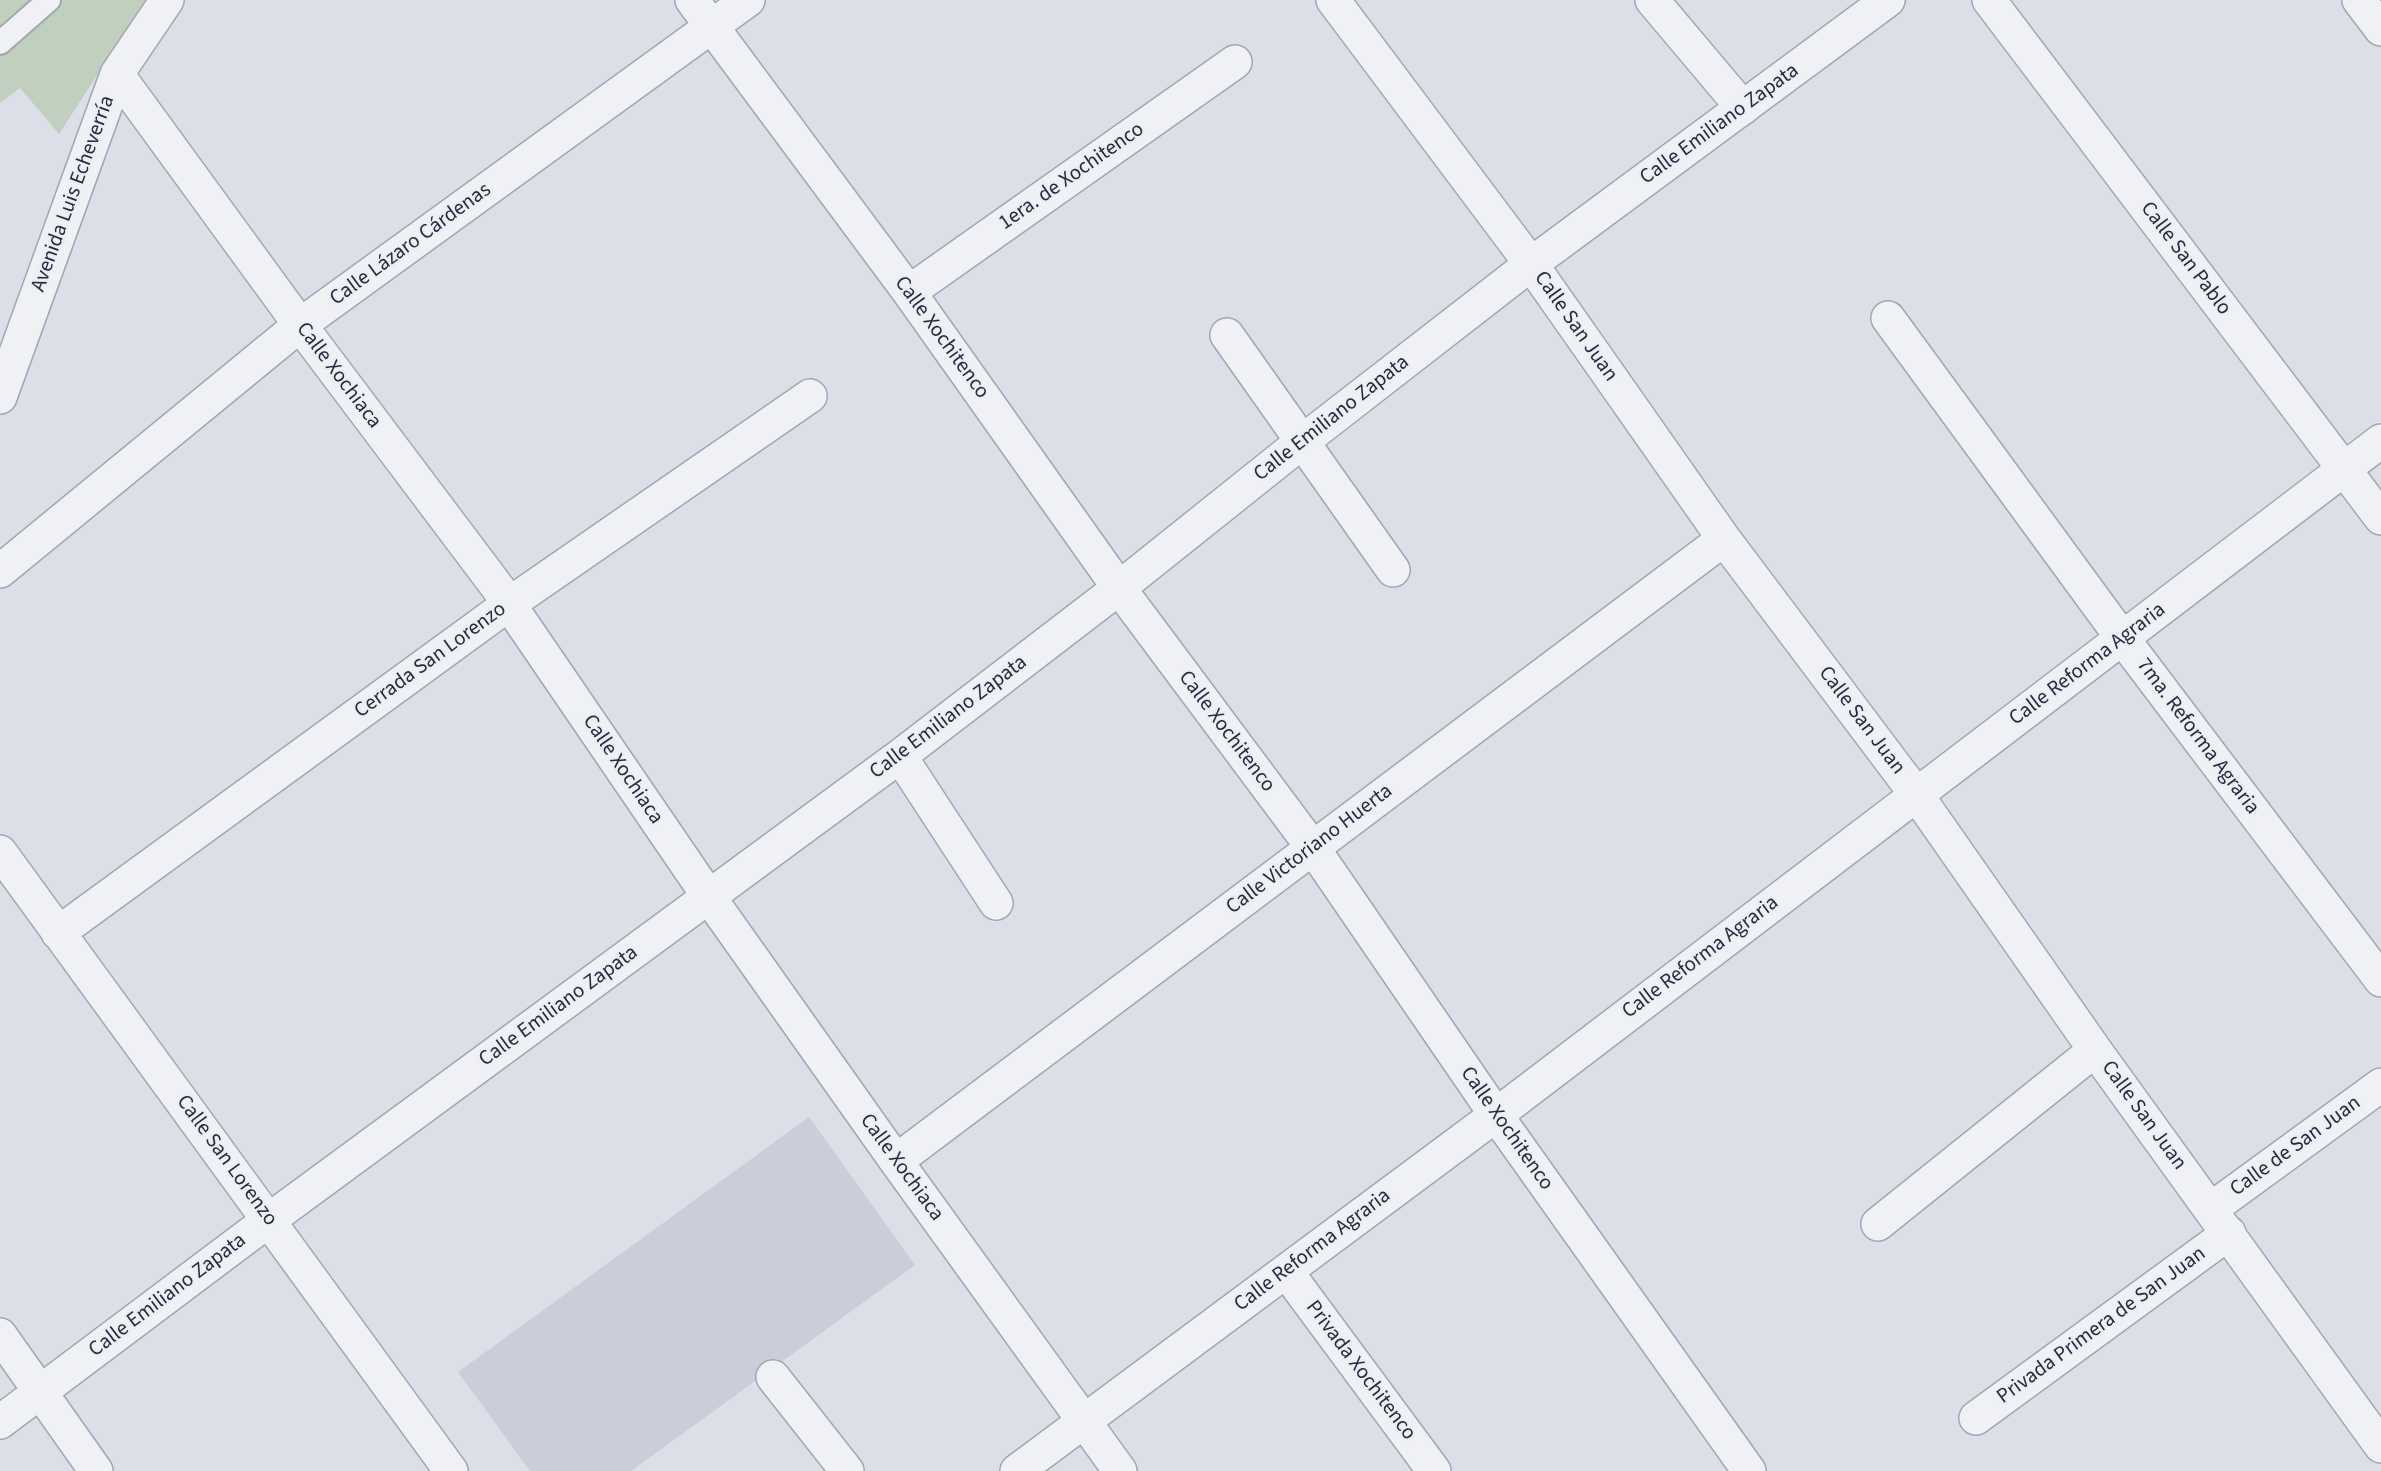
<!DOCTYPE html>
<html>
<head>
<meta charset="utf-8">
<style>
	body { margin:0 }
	canvas { display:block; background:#dcdfe7 }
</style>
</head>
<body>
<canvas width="2381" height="1471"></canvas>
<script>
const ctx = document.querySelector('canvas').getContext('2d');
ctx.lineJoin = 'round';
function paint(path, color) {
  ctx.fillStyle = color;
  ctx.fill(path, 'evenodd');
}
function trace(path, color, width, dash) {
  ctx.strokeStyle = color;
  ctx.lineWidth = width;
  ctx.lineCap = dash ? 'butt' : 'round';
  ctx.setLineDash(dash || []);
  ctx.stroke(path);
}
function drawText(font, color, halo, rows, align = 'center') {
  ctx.font = font + ' "Source Sans 3",sans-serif';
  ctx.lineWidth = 4.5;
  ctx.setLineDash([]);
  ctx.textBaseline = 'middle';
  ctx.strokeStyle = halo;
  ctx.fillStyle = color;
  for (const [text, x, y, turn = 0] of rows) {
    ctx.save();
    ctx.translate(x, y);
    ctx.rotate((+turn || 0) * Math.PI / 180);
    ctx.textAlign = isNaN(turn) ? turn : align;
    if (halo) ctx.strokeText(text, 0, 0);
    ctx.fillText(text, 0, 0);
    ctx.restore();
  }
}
const built = new Path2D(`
	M 809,1117 L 915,1265 L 631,1471 L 530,1471 L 458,1372 Z`);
const green = new Path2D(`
	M 0,0 L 146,0 L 59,134 L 20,88 L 0,103 Z`);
const lane = new Path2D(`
	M 0,43 L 49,0`);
const street = new Path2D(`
	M 692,0 L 909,292 L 1119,588 L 1313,848 L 1496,1115 L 1749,1471
	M 1333,0 L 1531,264 L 1724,539 L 1916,794 L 2095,1050 L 2381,1446
	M 1652,0 L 1743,108
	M 1989,0 L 2381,518
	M 2359,0 L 2381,29
	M 117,74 L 300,325 L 498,588 L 709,897 L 896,1161 L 1120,1471
	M 909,292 L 1235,62
	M 1888,318 L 2123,639 L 2381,980
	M 1227,335 C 1283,413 1337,492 1393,570
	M 0,397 L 117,74 L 167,0
	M 0,571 L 300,325 L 748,0
	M 900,756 L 996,903
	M 0,852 L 451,1471
	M 58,933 L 509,604 L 810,396
	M 896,1161 L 1724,539
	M 2211,1209 L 2381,1085
	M 1878,1224 L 2095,1050
	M 1286,1271 L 1434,1471
	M 0,1335 L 96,1471
	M 773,1377 L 847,1471
	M 1976,1418 L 2229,1233
	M 0,1422 L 269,1220 L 900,756 L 1119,588 L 1303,441 L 1531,264 L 1888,0
	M 1017,1471 L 1496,1115 L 2381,441`);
const streetNames = [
	["Calle Emiliano Zapata",1720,125,-36],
	["1era. de Xochitenco",1072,177,-35],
	["Avenida Luis Echeverría",74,194,-70],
	["Calle Lázaro Cárdenas",411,245,-36],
	["Calle San Pablo",2185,259,53],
	["Calle San Juan",1575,327,55],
	["Calle Xochitenco",941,338,54],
	["Calle Xochiaca",338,376,53],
	["Calle Emiliano Zapata",1332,419,-38],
	["Cerrada San Lorenzo",431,661,-36],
	["Calle Reforma Agraria",2088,665,-37],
	["Calle Emiliano Zapata",949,718,-37],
	["Calle San Juan",1861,721,53],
	["Calle Xochitenco",1226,732,53],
	["7ma. Reforma Agraria",2197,737,53],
	["Calle Xochiaca",622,770,56],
	["Calle Victoriano Huerta",1310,850,-37],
	["Calle Reforma Agraria",1701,958,-37],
	["Calle Emiliano Zapata",559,1007,-36],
	["Calle San Juan",2143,1116,54],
	["Calle Xochitenco",1506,1129,55],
	["Calle de San Juan",2296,1147,-36],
	["Calle San Lorenzo",226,1161,54],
	["Calle Xochiaca",901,1168,54],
	["Calle Reforma Agraria",1313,1251,-37],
	["Calle Emiliano Zapata",168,1296,-37],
	["Privada Primera de San Juan",2102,1326,-36],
	["Privada Xochitenco",1360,1371,53]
];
paint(built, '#caced8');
paint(green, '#c1d0be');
trace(lane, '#a2a6b1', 26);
trace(street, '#a2a6b1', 36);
trace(lane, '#eff1f5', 22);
trace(street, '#eff1f5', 33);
drawText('21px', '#262c3d', '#eceef4', streetNames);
</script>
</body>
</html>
